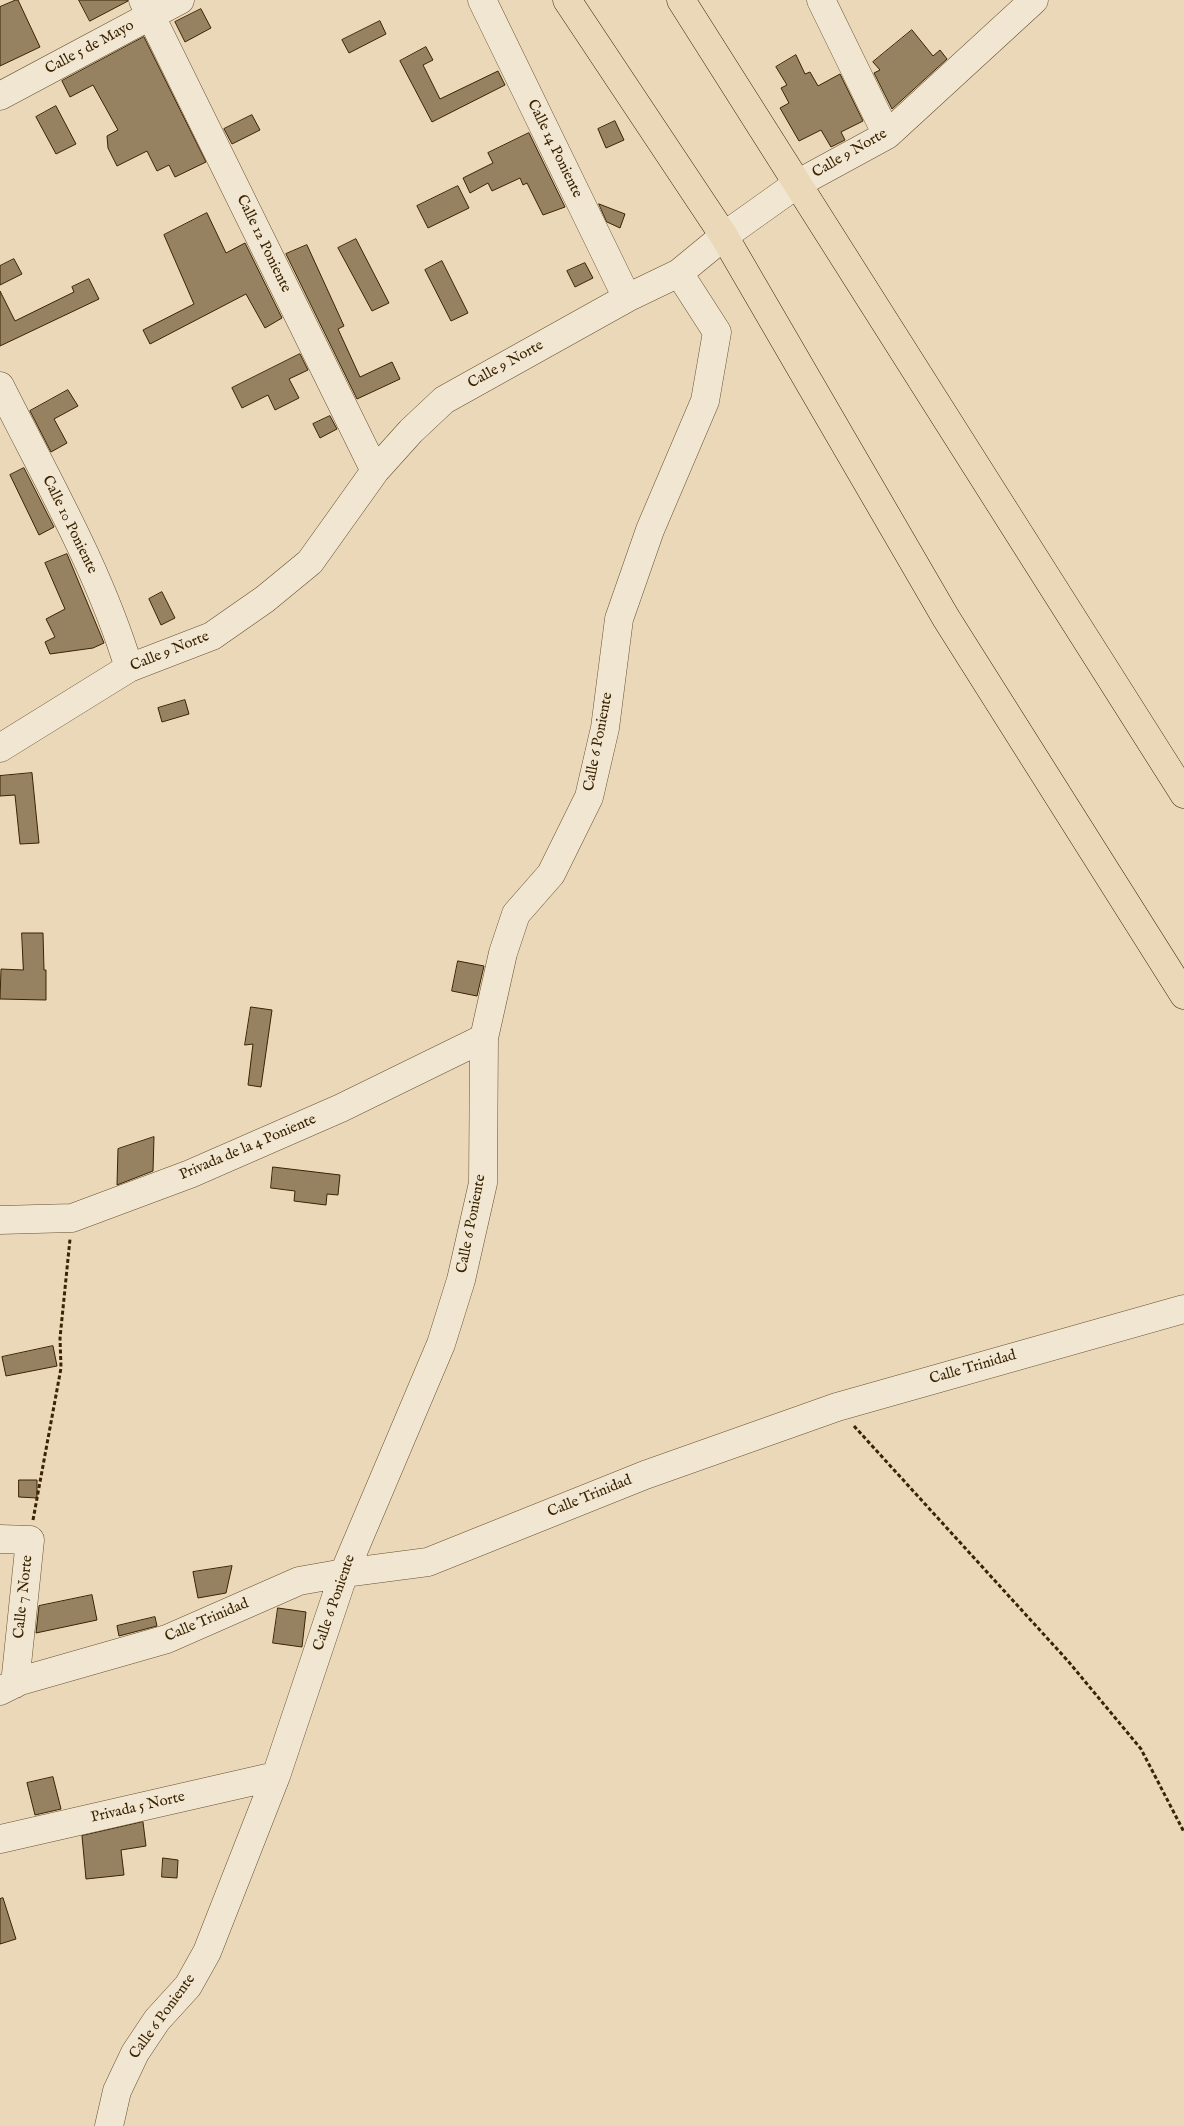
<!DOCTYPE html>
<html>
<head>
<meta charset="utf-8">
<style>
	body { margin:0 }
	canvas { display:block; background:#ead8b9 }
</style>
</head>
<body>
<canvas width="1184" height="2126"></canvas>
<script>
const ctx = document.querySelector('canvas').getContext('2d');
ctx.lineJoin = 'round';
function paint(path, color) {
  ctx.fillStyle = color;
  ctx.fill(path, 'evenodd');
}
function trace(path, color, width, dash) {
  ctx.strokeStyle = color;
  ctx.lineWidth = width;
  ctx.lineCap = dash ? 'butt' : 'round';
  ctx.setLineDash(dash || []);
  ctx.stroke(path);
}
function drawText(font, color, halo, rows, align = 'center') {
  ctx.font = font + ' "IM FELL English",serif';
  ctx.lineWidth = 4;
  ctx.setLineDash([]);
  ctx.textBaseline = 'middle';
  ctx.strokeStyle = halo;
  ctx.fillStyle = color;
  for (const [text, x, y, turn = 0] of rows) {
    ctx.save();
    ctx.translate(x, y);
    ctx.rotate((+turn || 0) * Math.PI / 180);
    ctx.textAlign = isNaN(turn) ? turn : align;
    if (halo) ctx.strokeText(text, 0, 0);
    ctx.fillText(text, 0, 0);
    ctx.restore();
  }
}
const building = new Path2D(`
	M 16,0 L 18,0 L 40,47 L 0,66 L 0,7 Z
	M 79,0 L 128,0 L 128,1 L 90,21 Z
	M 201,9 L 211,28 L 185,42 L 175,22 Z
	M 380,21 L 386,34 L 349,53 L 342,40 Z
	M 912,30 L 933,56 L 940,50 L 947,59 L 892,109 L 874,73 L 880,70 L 873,62 Z
	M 144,37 L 206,162 L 175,177 L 169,165 L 157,171 L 147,151 L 117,166 L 108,148 L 107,136 L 118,130 L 93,85 L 70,97 L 62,81 Z
	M 426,47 L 433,60 L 423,65 L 440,99 L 498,71 L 505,85 L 432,122 L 400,61 Z
	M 796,55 L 805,74 L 810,72 L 818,86 L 840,74 L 863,121 L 841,132 L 845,140 L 831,147 L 821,130 L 799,141 L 780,108 L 789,103 L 781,88 L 787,85 L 776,67 Z
	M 56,106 L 76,144 L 56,154 L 36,117 Z
	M 252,115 L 260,130 L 232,144 L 224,129 Z
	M 615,121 L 624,140 L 606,148 L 598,129 Z
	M 529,133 L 565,207 L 543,215 L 527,183 L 523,185 L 520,178 L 492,191 L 488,183 L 470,193 L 463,178 L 493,163 L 488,153 Z
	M 458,186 L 469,208 L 428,228 L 417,206 Z
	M 599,204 L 625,214 L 620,228 L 607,222 Z
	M 207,213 L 226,253 L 245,243 L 282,318 L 265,328 L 246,294 L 150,344 L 143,330 L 194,304 L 164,235 Z
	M 356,239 L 389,303 L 372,311 L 338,248 Z
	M 307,245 L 344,326 L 338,329 L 360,377 L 392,362 L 400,379 L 357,399 L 286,254 Z
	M 14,259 L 22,274 L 0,285 L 0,266 Z
	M 442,261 L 468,313 L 451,321 L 425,270 Z
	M 585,263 L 593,278 L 575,287 L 567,271 Z
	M 89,279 L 99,299 L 0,346 L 0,291 L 15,321 L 74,292 L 72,287 Z
	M 300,354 L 308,370 L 289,379 L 299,398 L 275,410 L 268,395 L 242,408 L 232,388 Z
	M 68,390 L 78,406 L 54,419 L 67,443 L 51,452 L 30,411 Z
	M 330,416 L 337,429 L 320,438 L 313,424 Z
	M 24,468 L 54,527 L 39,535 L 10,475 Z
	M 67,554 L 104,643 L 93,648 L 50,654 L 45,642 L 55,637 L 46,619 L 65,609 L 45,563 Z
	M 162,592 L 175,618 L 161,625 L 149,599 Z
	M 185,700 L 189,714 L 162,722 L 158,708 Z
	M 32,773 L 39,843 L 20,844 L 15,795 L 0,796 L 0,776 Z
	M 22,933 L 43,933 L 44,970 L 46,970 L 46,1000 L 0,999 L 1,969 L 23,970 Z
	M 458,961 L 484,966 L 477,996 L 452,991 Z
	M 251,1007 L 272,1010 L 261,1087 L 248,1085 L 253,1044 L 245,1045 Z
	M 154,1137 L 153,1171 L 117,1185 L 118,1149 Z
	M 273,1167 L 340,1175 L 338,1195 L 327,1194 L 326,1205 L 294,1201 L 295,1191 L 271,1188 Z
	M 53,1346 L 57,1366 L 6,1376 L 2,1357 Z
	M 19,1480 L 37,1480 L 37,1498 L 19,1497 Z
	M 232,1566 L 226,1593 L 198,1598 L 193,1572 Z
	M 92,1595 L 97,1620 L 36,1633 L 39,1606 Z
	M 278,1608 L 306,1612 L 302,1647 L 273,1643 Z
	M 155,1617 L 157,1626 L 119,1636 L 117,1626 Z
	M 53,1777 L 61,1809 L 35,1815 L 27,1783 Z
	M 143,1822 L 146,1846 L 121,1850 L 124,1875 L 86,1879 L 82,1836 Z
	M 163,1858 L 178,1860 L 177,1878 L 162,1877 Z
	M 3,1898 L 16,1939 L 0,1944 L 0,1899 Z`);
const path = new Path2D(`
	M 854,1426 L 1068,1661 L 1141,1749 L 1184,1832
	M 33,1520 L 61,1368 L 60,1338 L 70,1239`);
const minor = new Path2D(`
	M 143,0 L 375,471
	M 482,0 L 627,298
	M 821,0 L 887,135
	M 0,96 L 180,0
	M 0,386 C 46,478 99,569 129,668
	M 0,748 L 129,668 L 212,636 L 265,599 L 310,562 L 375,471 L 411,431 L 444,400 L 627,298 L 679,273 L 724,236 L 797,184 L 887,135 L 1034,0
	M 0,1220 L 72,1218 L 190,1174 L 341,1108 L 484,1038
	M 0,1539 L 30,1540 L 15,1684
	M 0,1691 L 20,1681 L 167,1639 L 299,1581 L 344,1573 L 428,1562 L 645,1475 L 837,1407 L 1184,1309
	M 0,1839 L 276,1776
	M 109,2126 L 117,2091 L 135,2053 L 157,2020 L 188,1986 L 207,1952 L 276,1776 L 344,1573 L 441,1344 L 461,1280 L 483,1183 L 484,1038 L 503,953 L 516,914 L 551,874 L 589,797 L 605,728 L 619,619 L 650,530 L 705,401 L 717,332 L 679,273`);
const highway = new Path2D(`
	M 567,0 L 724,236 L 946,618 L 1184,995
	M 681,0 L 1184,794`);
const streetNames = [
	["Calle 5 de Mayo",90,48,-28],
	["Calle 14 Poniente",554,149,64],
	["Calle 9 Norte",850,154,-30],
	["Calle 12 Poniente",263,244,64],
	["Calle 9 Norte",506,365,-29],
	["Calle 10 Poniente",69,525,64],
	["Calle 9 Norte",170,652,-22],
	["Calle 6 Poniente",599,742,-79],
	["Privada de la 4 Poniente",248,1148,-23],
	["Calle 6 Poniente",472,1224,-79],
	["Calle Trinidad",973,1368,-16],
	["Calle Trinidad",590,1497,-22],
	["Calle 7 Norte",24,1597,-84],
	["Calle 6 Poniente",335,1603,-71],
	["Calle Trinidad",207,1621,-23],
	["Privada 5 Norte",138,1808,-13],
	["Calle 6 Poniente",163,2017,-54]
];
paint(building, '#968261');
trace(building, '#3a2401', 1);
trace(minor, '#66512f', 29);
trace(highway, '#3a2401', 29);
trace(path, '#3a2401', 3, [4, 2.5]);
trace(minor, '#f1e6d2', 28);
trace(highway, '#ead8b9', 28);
drawText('15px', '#3a2401', '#f1e6d2', streetNames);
</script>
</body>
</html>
